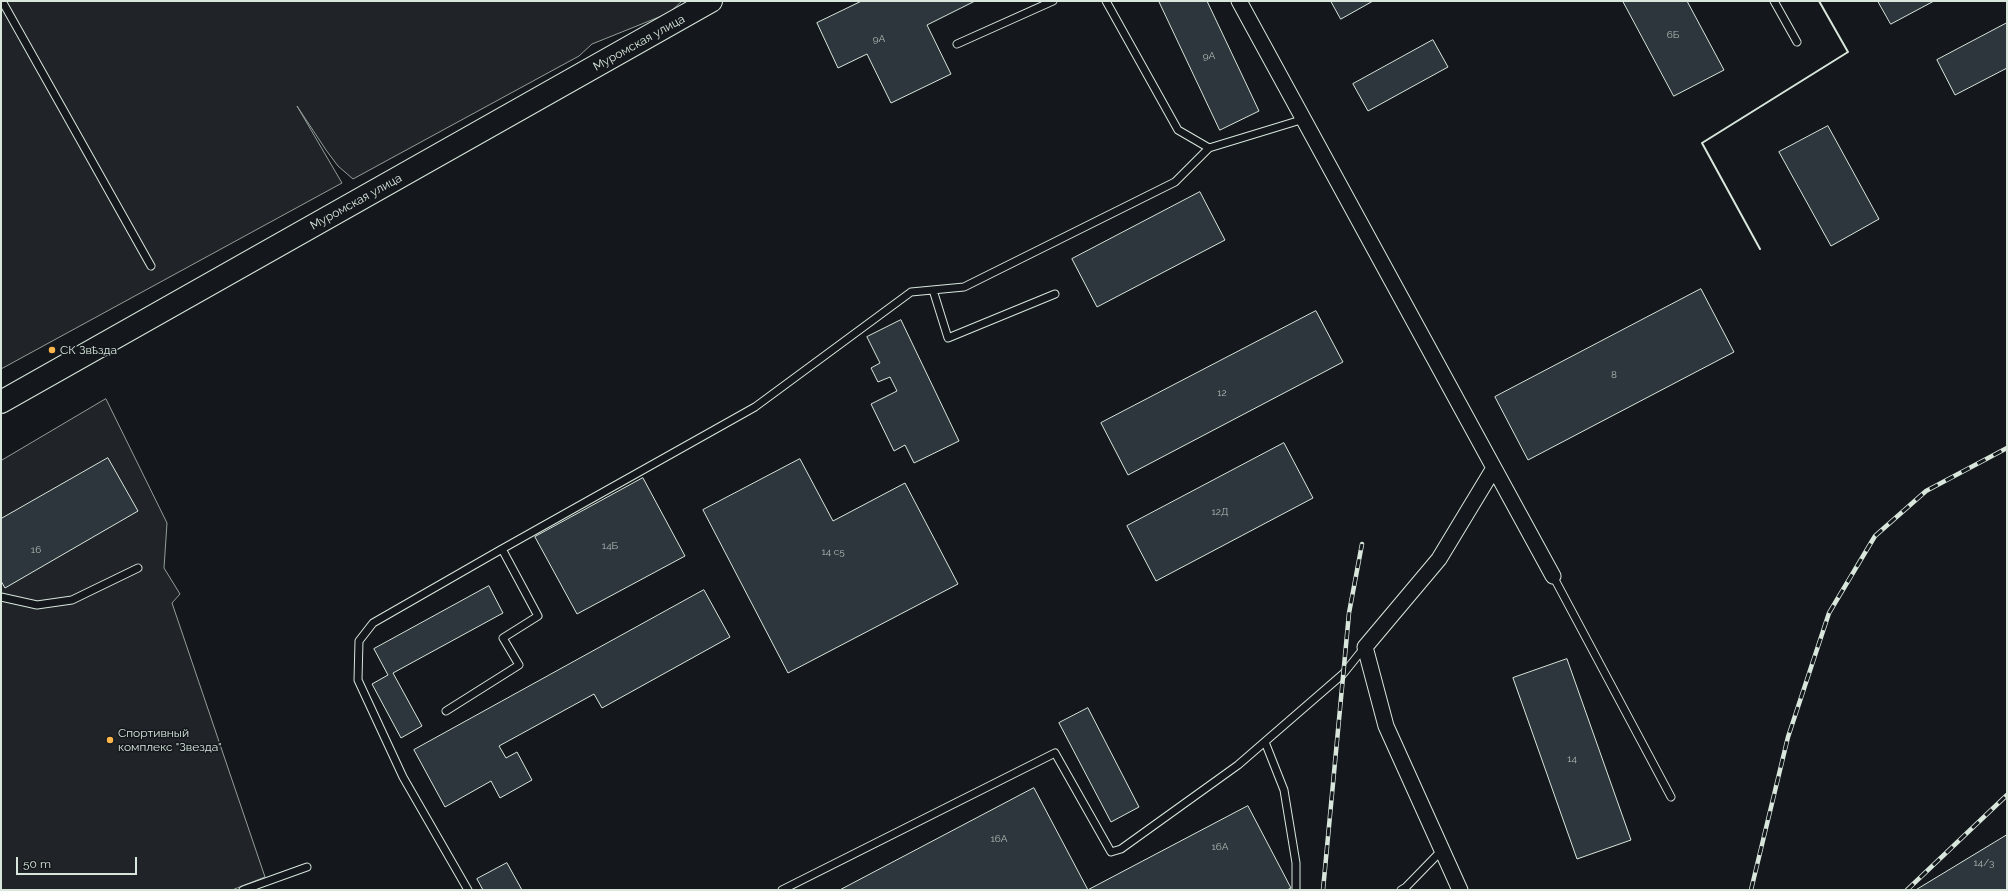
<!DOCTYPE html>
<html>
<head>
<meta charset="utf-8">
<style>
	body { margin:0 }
	#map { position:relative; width:2008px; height:891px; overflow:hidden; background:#14181c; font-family:Raleway,sans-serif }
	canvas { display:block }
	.frame { position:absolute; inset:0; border:2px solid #d8e6dc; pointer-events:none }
	.scale { position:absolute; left:16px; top:857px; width:121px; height:18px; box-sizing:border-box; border:2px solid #d8e6dc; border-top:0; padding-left:5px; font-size:12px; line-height:14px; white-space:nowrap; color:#d8e6dc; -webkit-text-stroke:3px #14181c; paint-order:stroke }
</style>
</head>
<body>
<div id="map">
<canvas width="2008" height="891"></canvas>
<div class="frame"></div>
<div class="scale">50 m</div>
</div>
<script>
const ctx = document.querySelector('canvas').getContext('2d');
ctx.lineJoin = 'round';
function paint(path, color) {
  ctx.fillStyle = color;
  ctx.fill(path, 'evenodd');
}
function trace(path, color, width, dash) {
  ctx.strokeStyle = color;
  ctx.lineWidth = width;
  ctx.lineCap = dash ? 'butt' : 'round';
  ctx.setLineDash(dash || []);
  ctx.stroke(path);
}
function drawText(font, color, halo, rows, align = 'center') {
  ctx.font = font + ' Raleway,sans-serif';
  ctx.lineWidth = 3;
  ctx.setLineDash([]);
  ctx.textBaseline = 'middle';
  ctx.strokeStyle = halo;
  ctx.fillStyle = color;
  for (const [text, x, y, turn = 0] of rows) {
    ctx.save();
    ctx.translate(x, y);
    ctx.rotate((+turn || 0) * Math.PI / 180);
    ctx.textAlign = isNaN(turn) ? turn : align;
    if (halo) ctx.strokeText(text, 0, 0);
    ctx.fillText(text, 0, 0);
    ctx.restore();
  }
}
const green = new Path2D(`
	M 1,1 L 682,1 L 669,13 L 592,44 L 579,56 L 353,179 L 338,166 L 326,150 L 297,106 L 342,183 L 1,369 Z
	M 106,399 L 167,523 L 164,568 L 180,594 L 172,603 L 265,877 L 232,890 L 1,890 L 1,461 Z`);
const building = new Path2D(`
	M 862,1 L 975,1 L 927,25 L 951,74 L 891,103 L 867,54 L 838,68 L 817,23 Z
	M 1159,1 L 1207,1 L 1259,111 L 1220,130 Z
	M 1331,1 L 1373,1 L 1341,19 Z
	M 1623,1 L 1687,1 L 1724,70 L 1674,96 Z
	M 1878,1 L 1934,1 L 1891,24 Z
	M 2007,23 L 2007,68 L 1955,95 L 1937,60 Z
	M 1433,40 L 1448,67 L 1368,111 L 1353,84 Z
	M 1828,126 L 1879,219 L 1831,246 L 1779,152 Z
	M 1200,192 L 1225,240 L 1097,307 L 1072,259 Z
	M 1701,289 L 1734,352 L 1528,460 L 1495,397 Z
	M 1316,311 L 1343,362 L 1128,475 L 1101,423 Z
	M 901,320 L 959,441 L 914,463 L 905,445 L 894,451 L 871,404 L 897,391 L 890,377 L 878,382 L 871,368 L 880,363 L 867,337 Z
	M 1284,443 L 1313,498 L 1156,581 L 1127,526 Z
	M 108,458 L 138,511 L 5,588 L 1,581 L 1,519 Z
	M 800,459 L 833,521 L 905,483 L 958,584 L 788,673 L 703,510 Z
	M 643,478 L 685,556 L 577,614 L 535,537 Z
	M 489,586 L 503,613 L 393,673 L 422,726 L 401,738 L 372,684 L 388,675 L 374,649 Z
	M 704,590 L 730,637 L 602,708 L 594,694 L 499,746 L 506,758 L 517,752 L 532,780 L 500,798 L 491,781 L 445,807 L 414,750 Z
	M 1567,659 L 1631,840 L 1577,859 L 1513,678 Z
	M 1088,708 L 1139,807 L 1111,822 L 1059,723 Z
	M 1034,788 L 1088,890 L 840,890 Z
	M 1248,806 L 1291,888 L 1287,890 L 1088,890 Z
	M 2007,835 L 2007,890 L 1916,890 Z
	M 507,863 L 522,890 L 483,890 L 477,879 Z`);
const service = new Path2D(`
	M 2,1 L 151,266
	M 1106,1 L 1178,130 L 1209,148 L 1304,119
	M 1774,1 L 1797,42
	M 957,44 L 1053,1
	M 933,290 L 948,338 L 1055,294
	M 502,549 L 755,407 L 911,292 L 964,287 L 1175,182 L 1209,148
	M 1553,576 L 1671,797
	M 1,597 L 37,605 L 72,600 L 138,568
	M 446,711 L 519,665 L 503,638 L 538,616 L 502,549 L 373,623 L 359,641 L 358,680 L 403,777 L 468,890
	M 1265,742 L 1284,790 L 1296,863 L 1296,890
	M 243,890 L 307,867
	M 782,890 L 1055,753 L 1111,852 L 1121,849 L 1238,765 L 1343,674 L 1364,648
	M 1401,890 L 1406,887 L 1442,850`);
const minor = new Path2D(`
	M 1239,1 L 1553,576
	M 1460,890 L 1386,726 L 1365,647 L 1439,559 L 1494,468`);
const primary = new Path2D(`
	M 1,402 L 711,1`);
const rail = new Path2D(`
	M 1323,890 L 1349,613 L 1362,544
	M 1751,890 L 1788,737 L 1829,613 L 1875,536 L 1926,491 L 2007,448
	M 1907,890 L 2007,795`);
const wall = new Path2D(`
	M 1760,249 L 1702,143 L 1848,52 L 1819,1`);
const markers = [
	[52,350,4,"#ffb74d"],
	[110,740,4,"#ffb74d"]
];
const numberNames = [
	["6Б",1673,35],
	["9А",879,39],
	["9А",1209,56],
	["8",1614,375],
	["12",1222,393],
	["12Д",1220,512],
	["14Б",610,546],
	["16",36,550],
	["14 с5",833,552],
	["14",1572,759],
	["16А",999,839],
	["16А",1220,847],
	["14/3",1984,863]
];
const streetNames = [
	["Муромская улица",639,43,-29],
	["Муромская улица",356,202,-29]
];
const poiNames = [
	["СК Звѣзда",60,350],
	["Спортивный",118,733],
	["комплекс \"Звезда\"",118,747]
];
paint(green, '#202428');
trace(green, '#939e99', 1);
paint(building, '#2c363c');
trace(building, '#d8e6dc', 1);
trace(service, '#d8e6dc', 9);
trace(minor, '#d8e6dc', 17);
trace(primary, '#d8e6dc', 24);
trace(service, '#14181c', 7);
trace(minor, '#14181c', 15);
trace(primary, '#14181c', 22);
trace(rail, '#d8e6dc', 4.5);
trace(rail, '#14181c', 3, [9]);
trace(wall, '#d8e6dc', 2);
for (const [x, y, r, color] of markers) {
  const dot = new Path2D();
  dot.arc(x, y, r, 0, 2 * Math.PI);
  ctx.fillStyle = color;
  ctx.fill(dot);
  trace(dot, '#14181c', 1.5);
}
drawText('10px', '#adbab4', null, numberNames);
drawText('12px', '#d8e6dc', '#14181c', streetNames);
drawText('12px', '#d8e6dc', '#14181c', poiNames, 'left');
</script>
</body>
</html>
